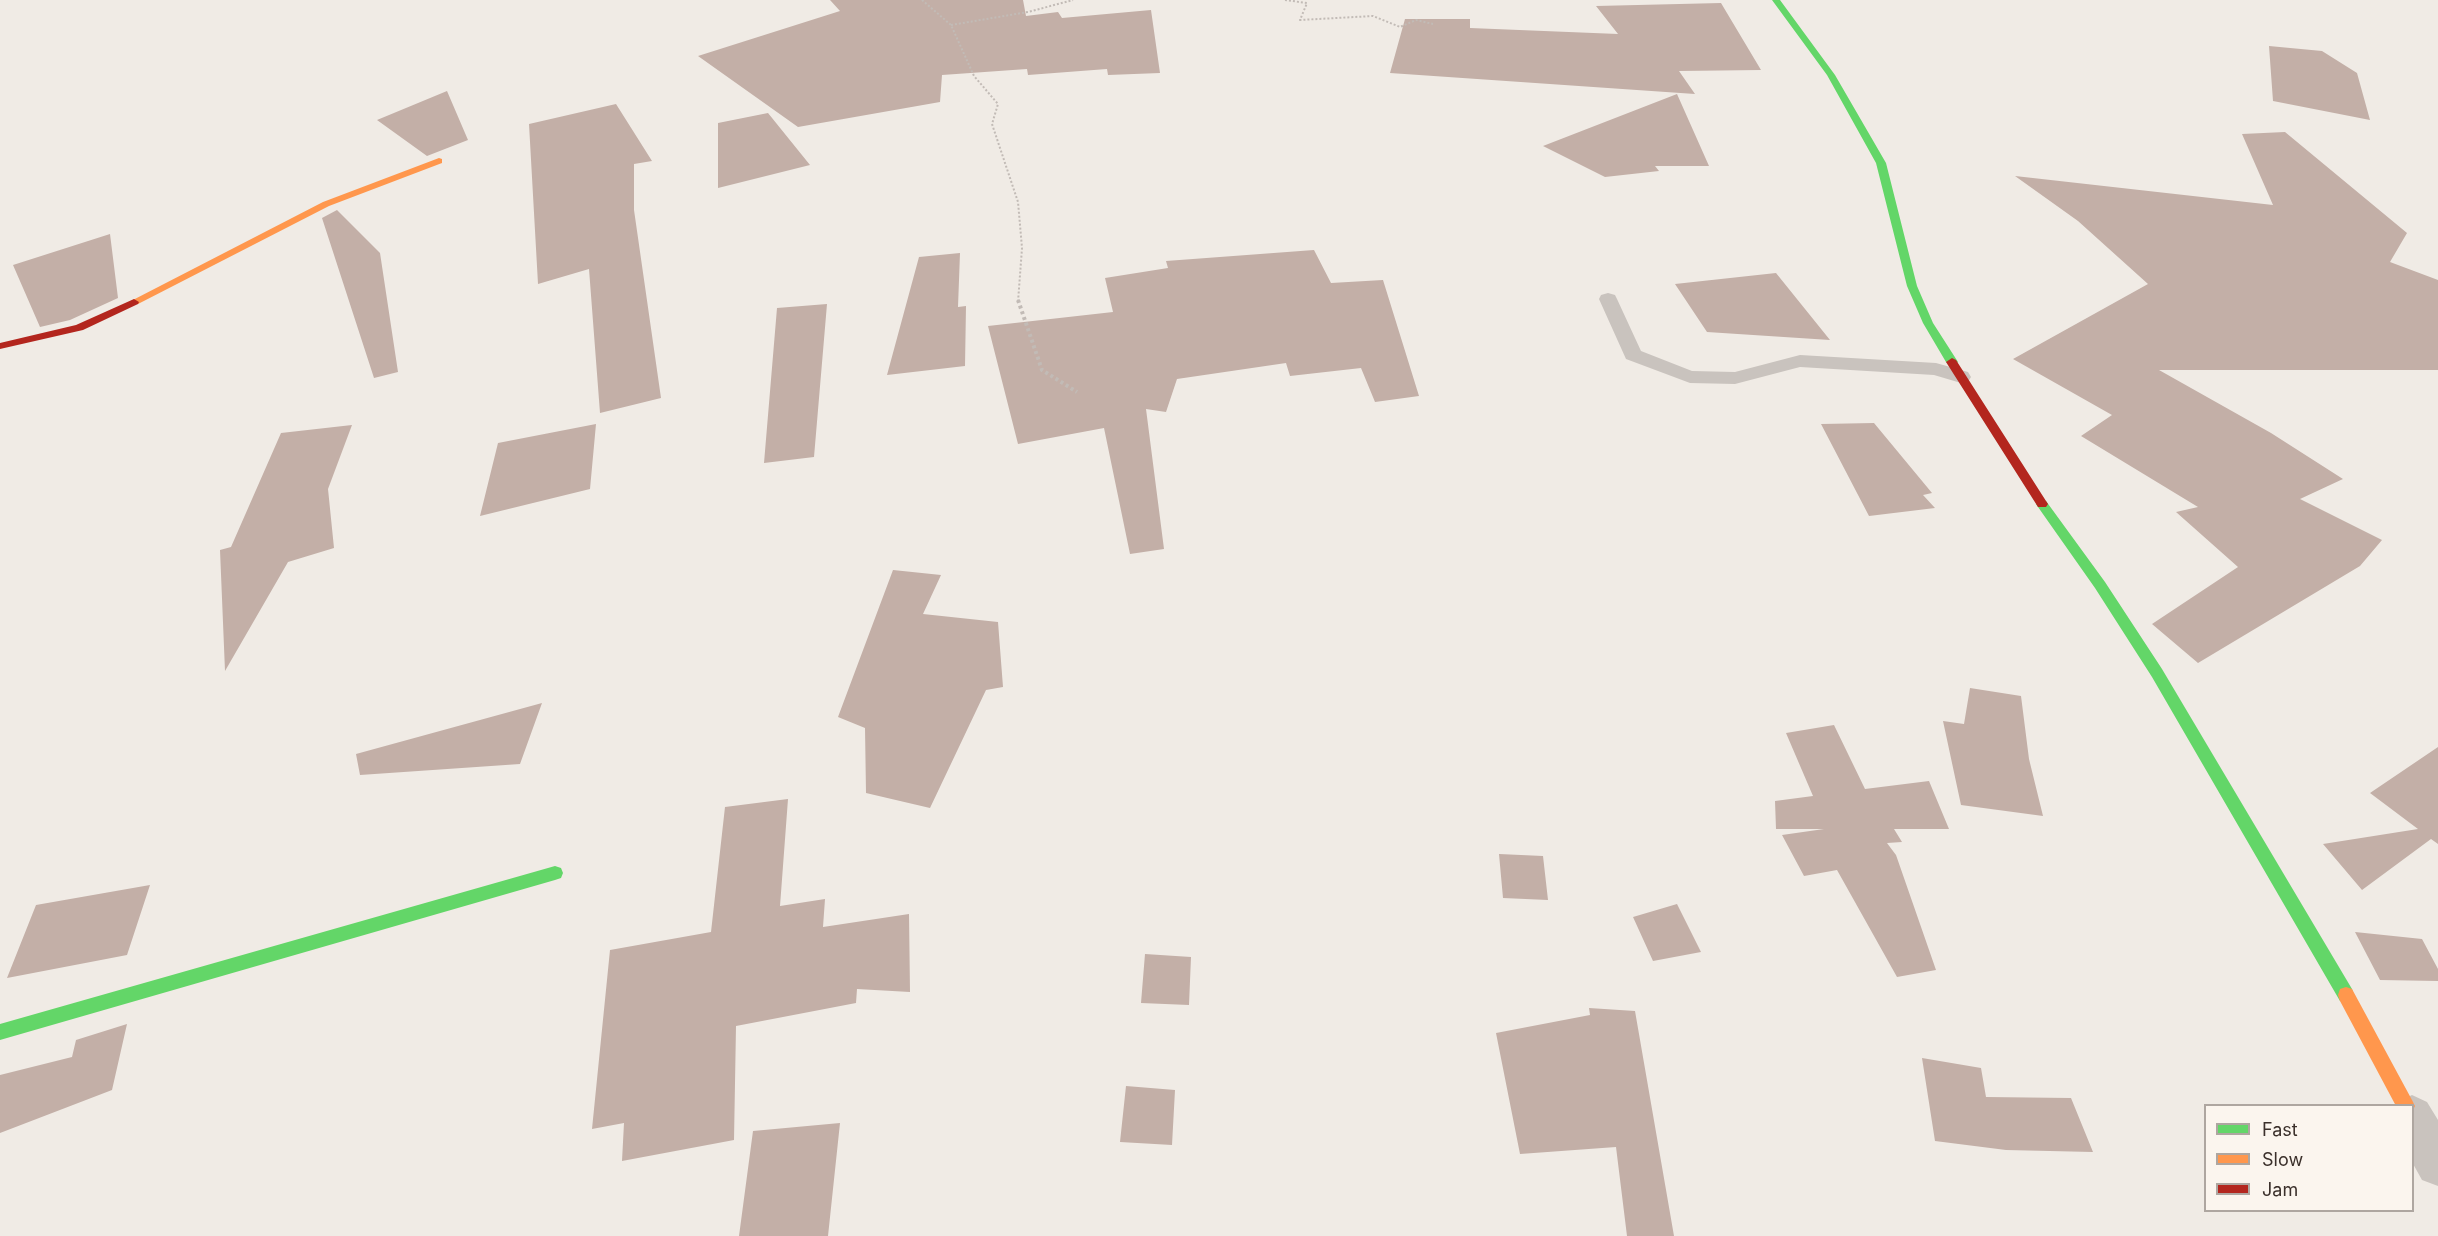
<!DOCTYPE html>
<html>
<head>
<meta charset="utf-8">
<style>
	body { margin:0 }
	#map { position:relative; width:2438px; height:1236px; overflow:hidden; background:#f0ebe5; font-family:Inter,sans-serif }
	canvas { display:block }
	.legend { position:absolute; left:2204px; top:1104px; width:210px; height:108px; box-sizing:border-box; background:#fbf5ee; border:2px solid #aea6a0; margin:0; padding:8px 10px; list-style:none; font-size:18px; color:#3b302b }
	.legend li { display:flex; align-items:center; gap:12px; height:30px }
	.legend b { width:30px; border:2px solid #aea6a0 }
</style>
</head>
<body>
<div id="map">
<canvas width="2438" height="1236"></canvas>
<ul class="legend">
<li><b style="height:8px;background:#63d668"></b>Fast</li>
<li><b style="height:8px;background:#ff974d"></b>Slow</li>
<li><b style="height:8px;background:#b3261e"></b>Jam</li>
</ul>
</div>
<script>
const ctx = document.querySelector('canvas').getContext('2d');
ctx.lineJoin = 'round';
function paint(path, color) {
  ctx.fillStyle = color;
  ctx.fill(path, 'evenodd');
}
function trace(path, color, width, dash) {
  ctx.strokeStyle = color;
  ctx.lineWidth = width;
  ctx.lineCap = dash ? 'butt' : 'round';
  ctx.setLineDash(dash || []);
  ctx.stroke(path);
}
const building = new Path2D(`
	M 830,0 L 1023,0 L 1026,16 L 1058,12 L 1062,18 L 1151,10 L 1160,73 L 1108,75 L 1107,69 L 1028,75 L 1027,69 L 942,75 L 940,102 L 798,127 L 698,56 L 840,11 Z
	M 1721,3 L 1761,70 L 1679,71 L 1695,94 L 1390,73 L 1405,19 L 1470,19 L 1470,28 L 1618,34 L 1596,6 Z
	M 2269,46 L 2322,51 L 2357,73 L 2370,120 L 2273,101 Z
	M 447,91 L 468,140 L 427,156 L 377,120 Z
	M 1677,94 L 1709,166 L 1655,166 L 1659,171 L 1605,177 L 1543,146 Z
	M 616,104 L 652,161 L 634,164 L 634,210 L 661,398 L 600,413 L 589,269 L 538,284 L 529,124 Z
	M 768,113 L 810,165 L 718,188 L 718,123 Z
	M 2285,132 L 2407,233 L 2390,262 L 2438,280 L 2438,370 L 2159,370 L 2271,433 L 2343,479 L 2300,499 L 2382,540 L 2360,566 L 2198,663 L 2152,624 L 2238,567 L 2176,512 L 2198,507 L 2081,436 L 2112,415 L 2013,359 L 2148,284 L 2078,221 L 2015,176 L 2273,205 L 2242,134 Z
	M 337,210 L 380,253 L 398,372 L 374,378 L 322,218 Z
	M 110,234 L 118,298 L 70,320 L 40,327 L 13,265 Z
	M 1314,250 L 1331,283 L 1383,280 L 1419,396 L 1375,402 L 1361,368 L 1290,376 L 1286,363 L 1177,379 L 1166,412 L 1146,409 L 1164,549 L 1130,554 L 1104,428 L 1018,444 L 988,326 L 1113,312 L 1105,278 L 1168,268 L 1166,261 Z
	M 960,253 L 958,307 L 966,306 L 965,366 L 887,375 L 919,257 Z
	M 1776,273 L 1830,340 L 1707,332 L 1675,284 Z
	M 827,304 L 814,457 L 764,463 L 777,308 Z
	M 1874,423 L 1932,493 L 1923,495 L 1935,508 L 1869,516 L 1821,424 Z
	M 596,424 L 590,489 L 480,516 L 498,443 Z
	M 352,425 L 328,489 L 334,548 L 288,562 L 225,671 L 220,550 L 231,547 L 281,433 Z
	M 893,570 L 941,575 L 923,614 L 998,622 L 1003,687 L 986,690 L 930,808 L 866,793 L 865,728 L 838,717 Z
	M 1970,688 L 2021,696 L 2029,759 L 2043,816 L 1961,805 L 1943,721 L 1964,724 Z
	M 542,703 L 520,764 L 360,775 L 356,754 Z
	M 1834,725 L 1865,789 L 1929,781 L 1949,829 L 1894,829 L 1902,842 L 1887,843 L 1896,855 L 1936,970 L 1897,977 L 1837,870 L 1804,876 L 1782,835 L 1824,829 L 1776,829 L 1775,801 L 1813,796 L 1786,733 Z
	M 2438,747 L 2438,844 L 2431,839 L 2362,890 L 2323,844 L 2418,829 L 2370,793 Z
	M 788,799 L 780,906 L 825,899 L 823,927 L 909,914 L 910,992 L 857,989 L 856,1003 L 736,1026 L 734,1140 L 622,1161 L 624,1123 L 592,1129 L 610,950 L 711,932 L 725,807 Z
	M 1499,854 L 1543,856 L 1548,900 L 1503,898 Z
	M 150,885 L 127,955 L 7,978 L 36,905 Z
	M 1677,904 L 1701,952 L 1653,961 L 1633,917 Z
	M 2355,932 L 2422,939 L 2438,969 L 2438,981 L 2380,980 Z
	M 1145,954 L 1191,957 L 1189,1005 L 1141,1003 Z
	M 1589,1008 L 1635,1011 L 1674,1236 L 1627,1236 L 1616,1147 L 1520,1154 L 1496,1033 L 1590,1015 Z
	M 127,1024 L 112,1090 L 0,1133 L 0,1075 L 72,1057 L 76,1040 Z
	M 1922,1058 L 1981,1068 L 1986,1097 L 2071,1098 L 2093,1152 L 2006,1150 L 1935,1141 Z
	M 1126,1086 L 1175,1090 L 1172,1145 L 1120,1142 Z
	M 840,1123 L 828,1236 L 739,1236 L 753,1131 Z`);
const pathFar1 = new Path2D(`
	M 922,0 L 951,25 L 974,76 L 998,104 L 992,124 L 1018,202 L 1022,248 L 1018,302
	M 1285,0 L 1307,3 L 1300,20 L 1373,16 L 1400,27 L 1416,20 L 1433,24
	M 951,25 L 1028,12 L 1073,0`);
const path = new Path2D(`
	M 1018,300 L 1042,370 L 1077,392`);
const lane = new Path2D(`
	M 1608,293 L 1615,295 L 1617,299 L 1641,351 L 1692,371 L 1735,372 L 1800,355 L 1936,363 L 1968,372 L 1971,377 L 1968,382 L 1961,383 L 1934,375 L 1800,367 L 1735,384 L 1690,383 L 1626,359 L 1599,299 L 1601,295 Z`);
const street = new Path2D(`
	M 2412,1095 L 2427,1102 L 2438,1120 L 2438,1186 L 2422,1180 L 2412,1162 L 2412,1106 L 2395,1106 L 2397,1102 Z`);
const fast = new Path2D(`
	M 1772,0 L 1780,0 L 1835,75 L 1886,163 L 1917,286 L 1933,323 L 1958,362 L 1956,364 L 1952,366 L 1946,362 L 1923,323 L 1907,286 L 1876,163 L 1827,75 Z
	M 2042,500 L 2046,501 L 2105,582 L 2162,669 L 2352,989 L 2354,995 L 2352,1001 L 2346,1003 L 2340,1001 L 2152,677 L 2095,588 L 2038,507 L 2036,504 Z
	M 555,866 L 561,868 L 563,873 L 561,878 L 555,880 L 0,1040 L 0,1024 Z`);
const slow = new Path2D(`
	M 439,158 L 442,159 L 442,163 L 329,206 L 138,304 L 130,304 L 129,302 L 323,202 Z
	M 2346,987 L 2352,989 L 2412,1100 L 2415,1106 L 2412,1112 L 2412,1106 L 2396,1106 L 2340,1001 L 2338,995 L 2340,989 Z`);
const jam = new Path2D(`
	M 134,299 L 139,302 L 138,304 L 83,330 L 0,349 L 0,343 L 76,325 Z
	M 1952,358 L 1956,360 L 2046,501 L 2048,504 L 2046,507 L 2038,507 L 1946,362 Z`);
paint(building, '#c3afa7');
trace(pathFar1, '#c2bbb6', 2, [2, 2]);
trace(path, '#c2bbb6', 4, [3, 3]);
paint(lane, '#c9c3be');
paint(street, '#c9c3be');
paint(fast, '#63d668');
paint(slow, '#ff974d');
paint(jam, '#b3261e');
</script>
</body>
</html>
